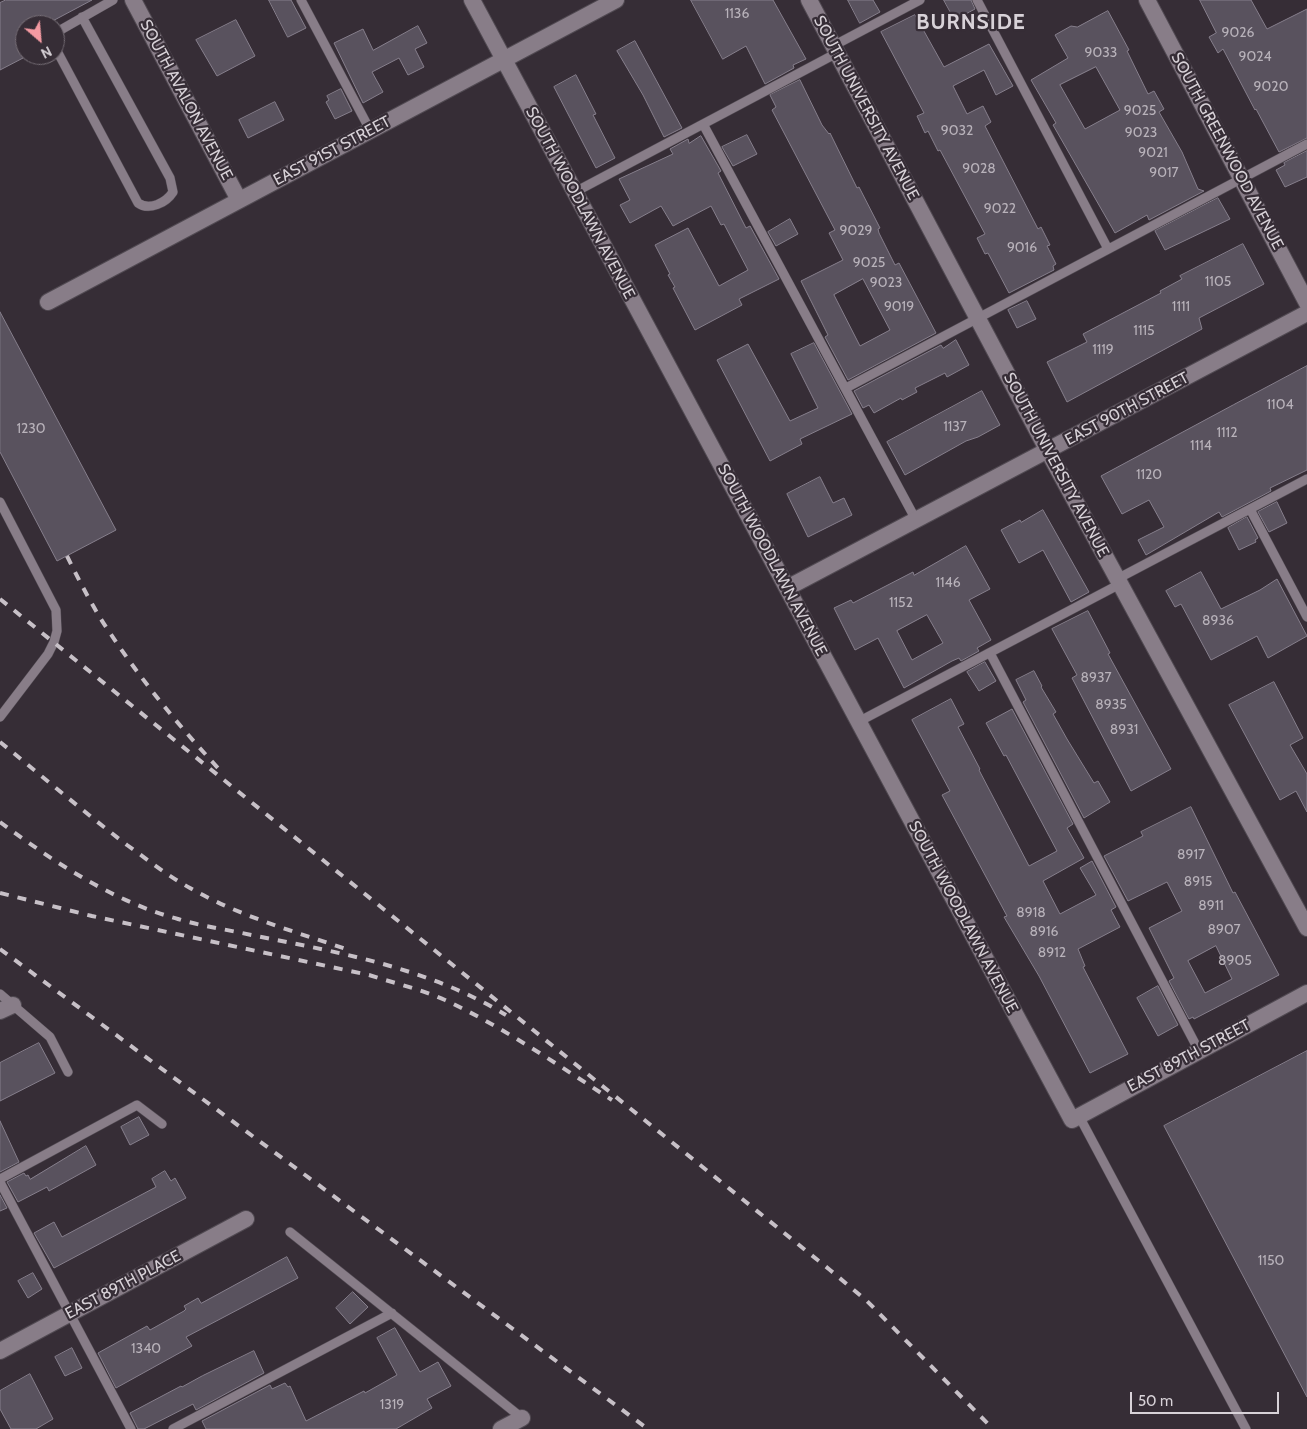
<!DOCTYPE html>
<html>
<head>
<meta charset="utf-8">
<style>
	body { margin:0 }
	#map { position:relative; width:1307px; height:1429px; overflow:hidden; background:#362d36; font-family:Cabin,sans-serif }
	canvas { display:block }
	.north { position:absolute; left:15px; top:15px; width:50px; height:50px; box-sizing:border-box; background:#362d36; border:1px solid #776f77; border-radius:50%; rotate:153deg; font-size:14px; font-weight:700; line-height:20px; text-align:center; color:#d8d2d8 }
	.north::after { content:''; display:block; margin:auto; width:18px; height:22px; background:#f49aa2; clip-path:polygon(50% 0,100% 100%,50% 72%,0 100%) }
	.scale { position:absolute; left:1130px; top:1392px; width:149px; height:22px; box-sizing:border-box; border:2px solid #d8d2d8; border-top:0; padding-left:6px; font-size:15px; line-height:18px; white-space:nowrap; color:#d8d2d8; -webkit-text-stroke:4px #362d36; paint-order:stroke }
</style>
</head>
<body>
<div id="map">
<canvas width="1307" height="1429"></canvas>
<div class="north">N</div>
<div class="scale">50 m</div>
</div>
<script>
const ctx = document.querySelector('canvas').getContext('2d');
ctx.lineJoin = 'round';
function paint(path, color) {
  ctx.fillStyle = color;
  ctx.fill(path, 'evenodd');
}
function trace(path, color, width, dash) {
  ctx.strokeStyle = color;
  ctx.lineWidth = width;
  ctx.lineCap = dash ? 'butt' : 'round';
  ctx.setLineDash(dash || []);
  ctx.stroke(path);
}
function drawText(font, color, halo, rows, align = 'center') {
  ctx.font = font + ' Cabin,sans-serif';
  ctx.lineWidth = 4.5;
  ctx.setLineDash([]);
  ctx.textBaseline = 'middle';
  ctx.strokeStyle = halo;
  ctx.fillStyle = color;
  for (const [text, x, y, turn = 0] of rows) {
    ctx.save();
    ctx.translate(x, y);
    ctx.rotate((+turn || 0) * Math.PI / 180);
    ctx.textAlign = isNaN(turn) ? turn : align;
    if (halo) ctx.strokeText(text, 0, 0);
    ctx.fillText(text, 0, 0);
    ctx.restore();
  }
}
const building = new Path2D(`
	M 6,0 L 92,0 L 45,25 L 25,25 L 25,57 L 0,70 L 0,3 Z
	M 269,0 L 291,0 L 306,28 L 288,37 Z
	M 691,0 L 773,0 L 806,59 L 793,65 L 794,68 L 765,84 L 746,46 L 723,59 Z
	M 848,0 L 873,0 L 880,12 L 860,23 Z
	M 944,0 L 971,0 L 975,9 L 955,20 Z
	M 1200,0 L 1251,0 L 1267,29 L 1307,9 L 1307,138 L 1279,152 L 1256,109 L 1255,110 L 1223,49 L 1218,53 L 1209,37 L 1216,33 Z
	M 1108,11 L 1129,50 L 1127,51 L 1148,94 L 1154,91 L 1164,109 L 1159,112 L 1182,152 L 1198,189 L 1204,191 L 1149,220 L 1147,215 L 1115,233 L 1053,125 L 1056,123 L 1031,80 L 1068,58 L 1055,35 L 1071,26 L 1077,27 ZM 1096,67 L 1120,110 L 1085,129 L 1060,85 Z
	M 915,15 L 944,67 L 989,44 L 1013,86 L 996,95 L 984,70 L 953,86 L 967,114 L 983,106 L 991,122 L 985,126 L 1038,229 L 1041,227 L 1050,245 L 1047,246 L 1056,264 L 1053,266 L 1054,270 L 1009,293 L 988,253 L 985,254 L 977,238 L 985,234 L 940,150 L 938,151 L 928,131 L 925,133 L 917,116 L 924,113 L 881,32 Z
	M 236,20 L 255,56 L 217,76 L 196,40 Z
	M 418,26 L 427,43 L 415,49 L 424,67 L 408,75 L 399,58 L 372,72 L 383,92 L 363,103 L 334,43 L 363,29 L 373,50 Z
	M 635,41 L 682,128 L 664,137 L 643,95 L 617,51 Z
	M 576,75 L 596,114 L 593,115 L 615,158 L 596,168 L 554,87 Z
	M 800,80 L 822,125 L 829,134 L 830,133 L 857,188 L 859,187 L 880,228 L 878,229 L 879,233 L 895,265 L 899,263 L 936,333 L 848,380 L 825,337 L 828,335 L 801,281 L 843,260 L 829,233 L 835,230 L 772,110 L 776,107 L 770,95 ZM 863,279 L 890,330 L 860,346 L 834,295 Z
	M 341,89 L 352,111 L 335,119 L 326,102 L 329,100 L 327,96 Z
	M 275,102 L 284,120 L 248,138 L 239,120 Z
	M 747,135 L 757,154 L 733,166 L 722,147 Z
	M 701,136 L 721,171 L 718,173 L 746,228 L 750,226 L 779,279 L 739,299 L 742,305 L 695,330 L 673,288 L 675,287 L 668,275 L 670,274 L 655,245 L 688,228 L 719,286 L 748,270 L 724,224 L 721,225 L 711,206 L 673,226 L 661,206 L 630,223 L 620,205 L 630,200 L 619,179 L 673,154 L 670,149 L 688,139 L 689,143 Z
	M 1307,151 L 1307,177 L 1285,187 L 1276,170 L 1285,165 L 1284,163 Z
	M 1218,198 L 1230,219 L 1165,250 L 1155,231 Z
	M 790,219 L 798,234 L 776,246 L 768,232 Z
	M 1243,244 L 1264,284 L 1199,318 L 1202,329 L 1067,402 L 1047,362 L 1087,342 L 1083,334 L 1161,293 L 1160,291 L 1182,279 L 1180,276 Z
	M 1027,301 L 1036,319 L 1017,328 L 1008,310 Z
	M 0,312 L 116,530 L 57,561 L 0,452 Z
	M 956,340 L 969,365 L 947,377 L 945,373 L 915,388 L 917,392 L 902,400 L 901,398 L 874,413 L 869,405 L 863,408 L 854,391 L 941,345 L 943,348 Z
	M 814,343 L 852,414 L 800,439 L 802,444 L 770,461 L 717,360 L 748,344 L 790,421 L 818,408 L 791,354 Z
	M 1307,366 L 1307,470 L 1270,488 L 1271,491 L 1222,517 L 1219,512 L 1146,555 L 1138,540 L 1164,527 L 1149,500 L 1122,514 L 1101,476 L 1233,405 Z
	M 982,391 L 1000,425 L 978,437 L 966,441 L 905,475 L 887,442 Z
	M 820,477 L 833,503 L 844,498 L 852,515 L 808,537 L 787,494 Z
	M 1277,502 L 1287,523 L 1269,532 L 1258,512 Z
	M 1043,510 L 1089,592 L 1071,602 L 1043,550 L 1019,563 L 1001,530 L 1020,520 L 1021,522 Z
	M 1247,517 L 1258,538 L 1255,540 L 1256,542 L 1239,550 L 1228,528 Z
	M 966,546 L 990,589 L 969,600 L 991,640 L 977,648 L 979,651 L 961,661 L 959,658 L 952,661 L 904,688 L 878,638 L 855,650 L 834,608 L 851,600 L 853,603 L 913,572 L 914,575 ZM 927,615 L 943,643 L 912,660 L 897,631 Z
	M 1201,572 L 1221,609 L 1260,590 L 1277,579 L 1307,636 L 1268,658 L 1257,636 L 1211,660 L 1181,604 L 1175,607 L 1166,591 Z
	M 1088,611 L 1110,653 L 1108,654 L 1171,769 L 1131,791 L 1072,678 L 1077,675 L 1052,629 Z
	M 985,662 L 996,681 L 979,691 L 967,672 Z
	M 1034,671 L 1042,686 L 1041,687 L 1056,712 L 1053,714 L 1067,739 L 1094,783 L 1098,781 L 1110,802 L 1084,818 L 1023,702 L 1026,700 L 1016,680 Z
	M 1274,682 L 1303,738 L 1290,745 L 1307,774 L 1307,812 L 1296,791 L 1280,800 L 1229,705 Z
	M 951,699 L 964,724 L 958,727 L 980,769 L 979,770 L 1029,866 L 1057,851 L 1006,755 L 1004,756 L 986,723 L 1012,709 L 1073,824 L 1067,828 L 1084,858 L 1043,881 L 1060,914 L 1096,895 L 1080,868 L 1092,861 L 1116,907 L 1111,910 L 1120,927 L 1078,949 L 1085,966 L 1083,967 L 1128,1054 L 1090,1073 L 1039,976 L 1004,917 L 1007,916 L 942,795 L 950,791 L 912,720 Z
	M 1191,807 L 1233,893 L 1235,892 L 1279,975 L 1194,1019 L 1193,1017 L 1189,1019 L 1169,981 L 1174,978 L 1149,928 L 1182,911 L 1167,882 L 1128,901 L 1104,856 L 1143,836 L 1141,832 ZM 1216,946 L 1232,979 L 1205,993 L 1188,961 Z
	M 1158,986 L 1178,1025 L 1158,1036 L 1137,998 Z
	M 39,1043 L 55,1073 L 0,1101 L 0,1063 Z
	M 1307,1051 L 1307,1397 L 1164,1126 Z
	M 139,1117 L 149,1135 L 130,1145 L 121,1127 Z
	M 0,1121 L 19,1162 L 0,1172 Z
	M 86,1146 L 96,1165 L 49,1191 L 47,1187 L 18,1202 L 7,1182 L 24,1173 L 26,1176 L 28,1175 L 30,1179 Z
	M 165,1171 L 171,1181 L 175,1178 L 186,1198 L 54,1268 L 34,1233 L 54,1222 L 62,1237 L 156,1187 L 152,1179 Z
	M 0,1195 L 7,1208 L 0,1211 Z
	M 287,1257 L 298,1278 L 186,1337 L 192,1346 L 116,1388 L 98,1353 L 147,1326 L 150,1330 L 184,1311 L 186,1309 L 184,1306 L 198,1298 L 201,1303 Z
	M 33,1273 L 42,1289 L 28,1298 L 18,1281 Z
	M 353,1292 L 368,1307 L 350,1324 L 336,1308 Z
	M 395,1328 L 420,1372 L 438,1362 L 451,1386 L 427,1399 L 432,1408 L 396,1429 L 206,1429 L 202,1421 L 270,1385 L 272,1389 L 285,1383 L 288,1387 L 290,1386 L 306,1421 L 364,1391 L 365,1393 L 397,1375 L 377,1338 Z
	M 72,1348 L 82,1368 L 65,1376 L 55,1357 Z
	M 254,1351 L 264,1373 L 196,1410 L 193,1404 L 144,1429 L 138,1429 L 130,1413 L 181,1386 L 182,1387 L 202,1376 Z
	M 30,1374 L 53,1419 L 36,1429 L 11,1429 L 0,1409 L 0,1391 Z`);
const service = new Path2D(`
	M 301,0 L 370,130
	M 977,0 L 1108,249
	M 82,17 L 170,178 L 173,192 C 166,203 149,211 138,203 L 56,49 L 57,32 L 113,0
	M 833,46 L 920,0
	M 703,124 L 916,520
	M 575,192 L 837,53
	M 846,388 L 1307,144
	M 0,502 L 56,610 L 57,631 L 54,642 L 48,654 L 0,717
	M 1250,509 L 1307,617
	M 1117,579 L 1307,479
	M 990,653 L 1199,1051
	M 858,722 L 1120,584
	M 0,994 L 50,1037 L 68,1072
	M 1079,1116 L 1246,1429
	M 0,1179 L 137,1105 L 162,1124
	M 0,1182 L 131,1429
	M 290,1232 L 522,1418
	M 173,1429 L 392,1313`);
const minor = new Path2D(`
	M 133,0 L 239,200
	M 472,0 L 1072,1120 L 1307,993
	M 809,0 L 1048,451 L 1307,928
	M 1147,0 L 1307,303
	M 48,302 L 616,0
	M 787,588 L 1307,313
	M 0,1011 L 13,1005
	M 0,1351 L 246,1219
	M 501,1429 L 522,1418`);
const rail = new Path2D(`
	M 67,556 C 80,582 93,608 110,633 C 142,681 179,726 218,768
	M 0,599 L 830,1270 L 867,1301 L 993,1429
	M 0,742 C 42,776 84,812 127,845 C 148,860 168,876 190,888 C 239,916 293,931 346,949
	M 0,822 C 54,862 112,901 178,919 C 197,925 217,928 237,932 C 329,951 424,965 506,1015
	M 0,893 L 92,916 L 369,975 C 394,983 420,989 445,1000 C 503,1027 558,1065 612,1100
	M 0,949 L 648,1429`);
const numberNames = [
	["1136",737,14],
	["9026",1238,33],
	["9033",1101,53],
	["9024",1255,57],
	["9020",1271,87],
	["9025",1140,111],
	["9032",957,131],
	["9023",1141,133],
	["9021",1153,153],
	["9028",979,169],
	["9017",1164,173],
	["9022",1000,209],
	["9029",856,231],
	["9016",1022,248],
	["9025",869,263],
	["1105",1218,282],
	["9023",886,283],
	["9019",899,307],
	["1111",1181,307],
	["1115",1144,331],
	["1119",1103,350],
	["1104",1280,405],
	["1137",955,427],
	["1230",31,429],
	["1112",1227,433],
	["1114",1201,446],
	["1120",1149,475],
	["1146",948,583],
	["1152",901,603],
	["8936",1218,621],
	["8937",1096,678],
	["8935",1111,705],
	["8931",1124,730],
	["8917",1191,855],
	["8915",1198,882],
	["8911",1211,906],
	["8918",1031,913],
	["8907",1224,930],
	["8916",1044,932],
	["8912",1052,953],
	["8905",1235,961],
	["1150",1271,1261],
	["1340",146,1349],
	["1319",392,1405]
];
const streetNames = [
	["SOUTH AVALON AVENUE",186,100,62],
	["SOUTH UNIVERSITY AVENUE",866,108,62],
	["EAST 91ST STREET",332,151,-28],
	["SOUTH GREENWOOD AVENUE",1227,151,62],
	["SOUTH WOODLAWN AVENUE",580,203,62],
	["EAST 90TH STREET",1127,409,-28],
	["SOUTH UNIVERSITY AVENUE",1056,465,62],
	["SOUTH WOODLAWN AVENUE",772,560,62],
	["SOUTH WOODLAWN AVENUE",963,917,62],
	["EAST 89TH STREET",1189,1056,-28],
	["EAST 89TH PLACE",123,1285,-28]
];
const districtNames = [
	["BURNSIDE",971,23]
];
paint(building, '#59525e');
trace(building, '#867f8c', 1);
trace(service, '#514a52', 10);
trace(minor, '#514a52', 18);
trace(service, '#887d88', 9);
trace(minor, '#887d88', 16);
trace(rail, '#c7c0c7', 4, [9, 9]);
drawText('14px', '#b8b2ba', null, numberNames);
drawText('16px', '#d8d2d8', '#362d36', streetNames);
ctx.letterSpacing = '1px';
drawText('bold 21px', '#d8d2d8', '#362d36', districtNames);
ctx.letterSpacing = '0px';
</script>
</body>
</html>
